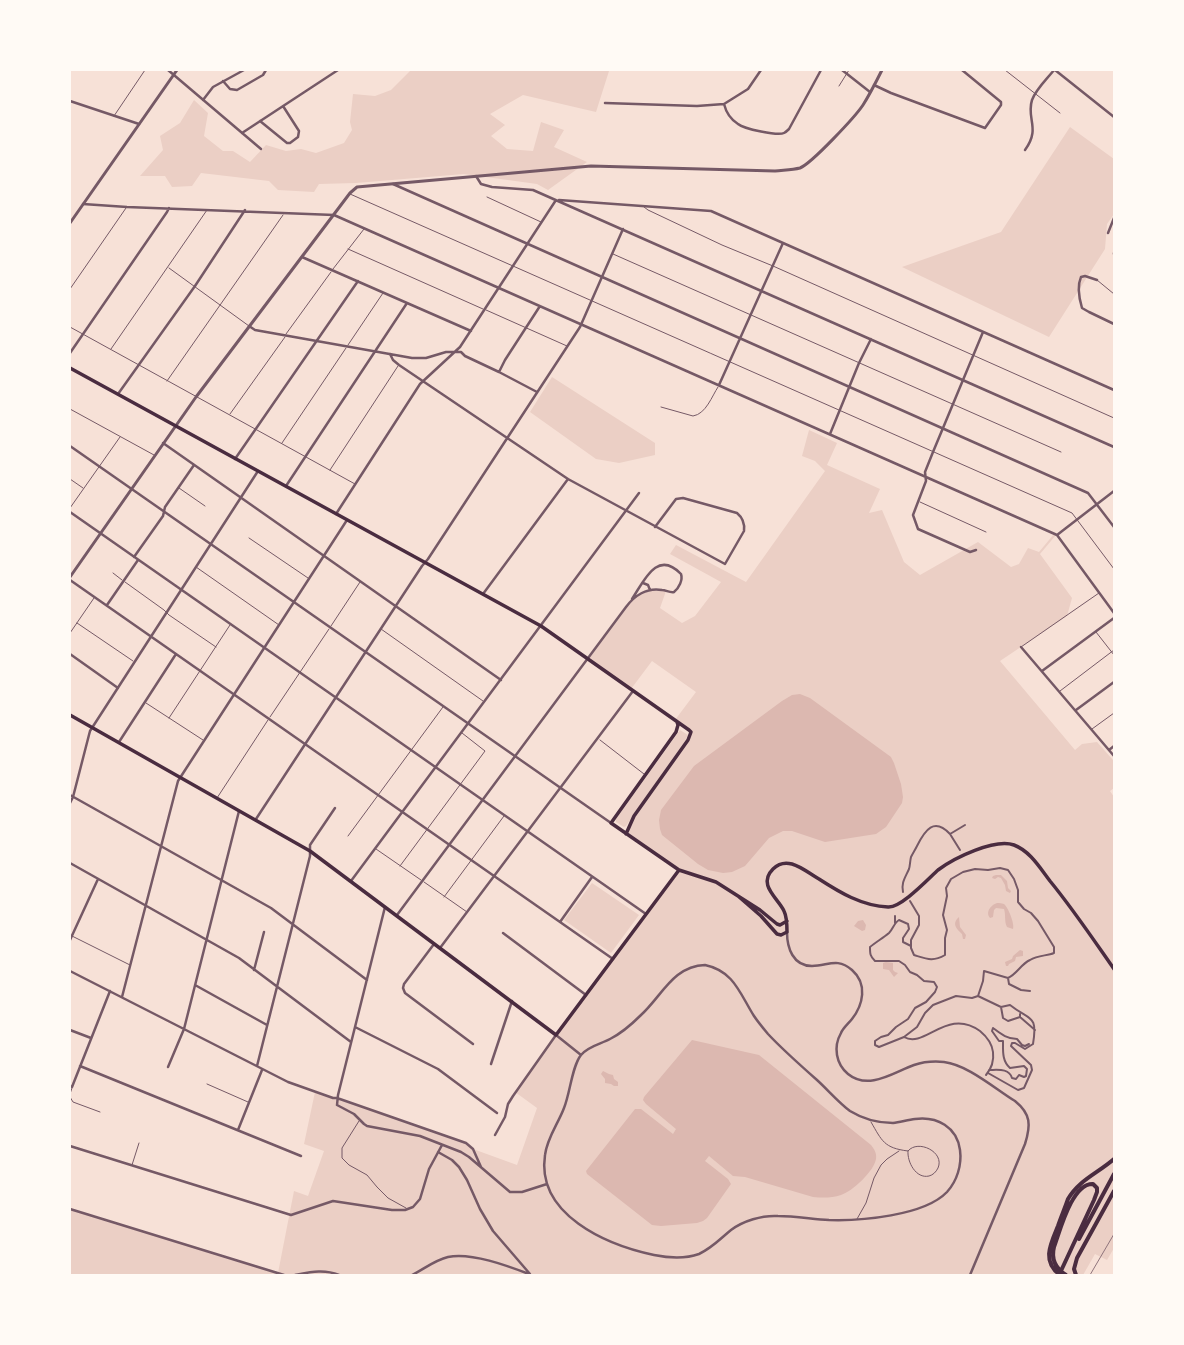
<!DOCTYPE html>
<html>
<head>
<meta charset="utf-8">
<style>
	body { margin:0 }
	#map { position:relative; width:1184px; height:1345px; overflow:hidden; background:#f7e1d7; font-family:Signika,sans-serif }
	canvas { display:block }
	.frame { position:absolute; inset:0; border:71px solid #fffaf5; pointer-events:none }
</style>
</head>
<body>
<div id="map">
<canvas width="1184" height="1345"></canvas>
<div class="frame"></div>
</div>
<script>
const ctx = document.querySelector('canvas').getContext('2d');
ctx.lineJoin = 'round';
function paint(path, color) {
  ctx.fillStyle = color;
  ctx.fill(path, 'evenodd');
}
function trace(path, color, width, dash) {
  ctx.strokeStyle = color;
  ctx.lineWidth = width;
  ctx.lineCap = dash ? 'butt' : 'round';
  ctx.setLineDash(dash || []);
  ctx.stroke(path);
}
const green = new Path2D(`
	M 411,70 L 603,70 L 609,71 L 596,112 L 523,95 L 490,114 L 505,125 L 491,136 L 507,149 L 533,151 L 541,122 L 564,130 L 554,147 L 587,162 L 548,190 L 537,184 L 464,174 L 356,183 L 319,184 L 314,192 L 278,190 L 269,181 L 201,173 L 192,186 L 172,187 L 165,176 L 140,176 L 163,150 L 160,136 L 180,123 L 194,100 L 208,113 L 204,136 L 223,151 L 233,151 L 250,162 L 266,145 L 286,151 L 301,149 L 316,153 L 344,143 L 352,130 L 350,122 L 353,94 L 375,96 L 391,90 Z
	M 1070,127 L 1114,159 L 1114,214 L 1107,224 L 1105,249 L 1049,337 L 902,267 L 1001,232 Z
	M 552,377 L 655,443 L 655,455 L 619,463 L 596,459 L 530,412 Z
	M 809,430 L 837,443 L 827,465 L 880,489 L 869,513 L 882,510 L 904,562 L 920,575 L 978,542 L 1011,567 L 1019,564 L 1028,548 L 1039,552 L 1054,534 L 1056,535 L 1040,554 L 1072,598 L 1067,616 L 1000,661 L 1075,750 L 1082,744 L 1097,742 L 1113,760 L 1114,765 L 1114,788 L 1110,791 L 1114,797 L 1114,1248 L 1107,1260 L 1095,1254 L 1083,1275 L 70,1275 L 70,1209 L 278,1273 L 294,1191 L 308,1196 L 324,1151 L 304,1144 L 315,1092 L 337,1098 L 466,1143 L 473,1149 L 517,1165 L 537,1108 L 515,1092 L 679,870 L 626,834 C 643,797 671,767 691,733 L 675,720 L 696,692 L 652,661 L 631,689 L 587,658 L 632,599 L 650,590 L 666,591 L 660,608 L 682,623 L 695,616 L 721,582 L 670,554 L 676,545 L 746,582 L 825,471 L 815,461 L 802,456 Z
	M 680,730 L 688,735 L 685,741 L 626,826 L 624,827 L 616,822 L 616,819 Z
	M 592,883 L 639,915 L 611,953 L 564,920 Z`);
const water = new Path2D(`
	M 792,695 L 800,694 L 810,698 L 891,757 L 894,763 L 901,784 L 903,797 L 902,803 L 886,827 L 876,834 L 825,842 L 792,831 L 783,831 L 769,838 L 745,866 L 732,872 L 723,873 L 708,870 L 698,864 L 662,835 L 660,829 L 659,820 L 661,810 L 694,766 L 782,701 Z
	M 996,875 L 1001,875 L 1007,881 L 1008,888 L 1011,891 L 1010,893 L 1006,891 L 1005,885 L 1001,878 L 998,877 L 995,879 L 992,878 L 993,876 Z
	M 997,903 C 1000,903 1001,903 1004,904 C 1008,907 1015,924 1013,929 L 1007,927 C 1004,921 1006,915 1004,909 L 996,908 L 994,910 L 993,917 L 990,918 C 985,912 991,905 997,903 Z
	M 959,917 L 960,927 L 966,935 L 965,939 L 963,939 L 962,934 C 957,929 951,924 959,917 Z
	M 863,920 L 866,925 L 865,930 L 862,931 L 854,926 L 858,921 Z
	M 1020,950 L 1023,951 L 1023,956 L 1016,957 L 1015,961 L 1009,964 L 1008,966 L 1006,966 L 1005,962 L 1012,959 L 1013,956 Z
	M 886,962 L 893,963 L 893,970 L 895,972 L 898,973 L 894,977 L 889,970 L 883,969 L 883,963 Z
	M 692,1040 L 759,1055 L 871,1145 C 874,1149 877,1153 876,1159 C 874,1171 853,1191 841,1195 C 832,1198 823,1198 813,1197 L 745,1177 L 733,1176 L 709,1156 L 705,1161 L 728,1179 L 731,1184 L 707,1218 L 703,1221 L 697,1223 L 661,1226 L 652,1225 L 587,1174 L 586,1171 L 635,1109 L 641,1109 L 673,1134 L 676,1129 L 646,1104 L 643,1100 L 644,1097 Z
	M 603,1071 L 609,1074 L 613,1075 L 614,1079 L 618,1082 L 618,1086 L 614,1086 L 611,1084 L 605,1083 L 605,1079 L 601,1074 Z`);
const service = new Path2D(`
	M 1005,70 L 1060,113
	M 839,86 L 849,70
	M 114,116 L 145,70
	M 350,194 L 1072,513 L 1114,569
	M 487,197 L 541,222
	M 644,207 L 648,210 L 722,245 L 773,266 L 1114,418
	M 348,249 L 483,309
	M 613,254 L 1061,452
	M 169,268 L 249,326
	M 333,269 L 364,229
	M 1097,280 L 1114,294
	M 70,289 L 126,208
	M 486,310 L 567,346
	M 70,327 L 355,484
	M 286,334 L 331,272
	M 348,345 L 383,293
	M 111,349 L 207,210
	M 167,381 L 283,215
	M 661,407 L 693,416 C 706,414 712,396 718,387
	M 70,409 L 154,455
	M 230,414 L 285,337
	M 282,443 L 346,348
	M 330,470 L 398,366
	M 70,479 L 83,488
	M 179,488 L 205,506
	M 920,502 L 986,532
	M 70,508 L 120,437
	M 249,538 L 308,578
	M 196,567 L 279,625
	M 113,573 L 122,580
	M 125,582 L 164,610 L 169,615 L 216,647
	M 77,623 L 133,661
	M 331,626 L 360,582
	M 381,629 L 483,701
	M 1096,632 L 1114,655
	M 70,633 L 94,598
	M 1021,647 L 1099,593
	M 1060,691 L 1114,650
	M 146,703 L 203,740
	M 270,717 L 329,629
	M 169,718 L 230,625
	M 1092,729 L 1114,713
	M 600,740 L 644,774
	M 217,798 L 268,720
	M 348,836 L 443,707
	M 376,849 L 421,880
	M 400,866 L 485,751 L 462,733
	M 424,882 L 467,912
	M 444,897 L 504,816
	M 70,935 L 130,965
	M 207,1084 L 248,1102
	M 70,1094 L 72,1088
	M 70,1097 L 73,1102 L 100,1112
	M 359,1121 L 342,1148 L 342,1158 L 349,1165 L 367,1175 L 377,1187 L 388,1198 L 406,1208
	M 871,1122 C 882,1141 884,1148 908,1151 C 918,1139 945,1152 938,1168 C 936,1172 933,1175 929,1176 C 916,1179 907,1162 908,1151
	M 132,1165 L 139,1143
	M 857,1219 L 866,1203 L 874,1178 L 881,1165 L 887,1159 L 899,1151`);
const pedestrian = new Path2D(`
	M 950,834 L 960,850
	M 903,892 C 901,883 905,878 909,869 C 910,866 910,861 911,857 C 913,853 915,850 917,846 C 925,830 934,817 950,834 L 965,825
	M 910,901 L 919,916 L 919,925 L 911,940 L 911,948 L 914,955 C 927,959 933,962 945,955 L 945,938 L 947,930 L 943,915 L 947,896 L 946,888 L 951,879 L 963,872 L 975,869 L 988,870 L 1000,868 L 1008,870 L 1014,879 L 1018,890 L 1018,902 L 1024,909 L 1031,913 L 1038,921 L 1054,947 L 1054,953 C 1047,956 1038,955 1030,960 C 1021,964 1017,974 1008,978 L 984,971 L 983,981 L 978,996 L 972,998 L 956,996 L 933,1005 L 925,1013 L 917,1027 L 904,1037 L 879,1047 L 875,1045 L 875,1041 L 881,1037 L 888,1035 L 896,1027 L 908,1019 L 915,1008 L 926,1002 L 935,992 L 937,987 L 934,982 L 924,981 L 917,975 L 910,972 L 905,965 L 899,961 L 875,961 C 870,956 870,954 870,947 C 876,942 883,938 889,933 C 893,929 894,923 899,920 L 908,924 L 909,929 L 903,938 L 903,942 L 911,946
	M 895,916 L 895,923
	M 1008,978 L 1009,984 L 1021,990 L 1030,991
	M 978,996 L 1001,1007 L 1003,1018 L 1008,1021 L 1020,1017 L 1020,1014
	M 1020,1017 L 1035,1030
	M 904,1037 C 925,1049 947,1007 980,1031 C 986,1036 992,1044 993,1052 C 994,1060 991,1069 986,1075
	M 989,1070 C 998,1070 1009,1068 1012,1078 L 1016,1079 L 1019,1075 L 1024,1077 L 1026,1076 L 1027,1069 L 1024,1066 L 1010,1068 C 1002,1061 1003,1051 1003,1041 L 999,1041 L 992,1031 L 993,1028 C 1001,1034 1007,1039 1017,1039 L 1022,1045 L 1025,1046 L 1029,1044
	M 988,1073 L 1018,1090 L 1024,1088 L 1032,1070 L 1031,1065 L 1011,1046 L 1012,1043 L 1015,1043 L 1025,1049 L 1033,1044 C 1038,1014 1030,1021 1010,1005 L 1001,1007`);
const minor = new Path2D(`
	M 168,70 L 261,149
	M 842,70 L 870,92
	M 1055,70 L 1114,117
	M 223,81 L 230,89 L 237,90 L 263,75 L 266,70
	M 874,85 L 891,93 L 985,128 L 1001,105 L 1001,102 L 962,70
	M 203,100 L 213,87 L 244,70
	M 70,101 L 139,124
	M 605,103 L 697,106 L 724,104 L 748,89 L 761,70
	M 724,104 C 726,112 730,119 738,124 C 744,129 778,136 784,133 C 786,132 788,130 789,129 L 821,70
	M 260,121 L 287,143 L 290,143 L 298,137 L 299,131 L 283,106
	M 242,133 L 338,70
	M 1025,150 C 1041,128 1026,119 1032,100 C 1036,89 1047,79 1054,70
	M 476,176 L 481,184 L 492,187 L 533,190 L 1114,447
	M 393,184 L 1088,493 L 1114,527
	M 559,200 L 711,211 L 1114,390
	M 83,204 L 127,207 L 334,215 L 1057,535 L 1114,613
	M 1108,233 L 1114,218
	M 1114,253 L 1114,254
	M 302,257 L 471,331
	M 1097,280 L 1085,276 L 1081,277 C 1077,286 1079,298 1082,308 L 1089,312 L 1114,324
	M 249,326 L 255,330 L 412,358 L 426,358 L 446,352 L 461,352 L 465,356 L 499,372 L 537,392
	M 70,353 L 167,212 L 169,208
	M 390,354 L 393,360 L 399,365 L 568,479 L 725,564 L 744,531 C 745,523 743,518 737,513 L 683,498 L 676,499 L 655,527
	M 499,372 L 505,360 L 540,306
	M 719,385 L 783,243
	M 118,394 L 195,286 L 245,210
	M 830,434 L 859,363 L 871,339
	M 163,443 L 501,680
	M 70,446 L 611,823
	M 235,459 L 358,281
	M 286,486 L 407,303
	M 70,512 L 646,914
	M 336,514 L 420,384 L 460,347 L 556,200
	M 1057,535 L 1114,491
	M 976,550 L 970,552 L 918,529 L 913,515 L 926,481 L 925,472 L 933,452 L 983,332
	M 134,557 L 163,516 L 165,507 L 194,465
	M 70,580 L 613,959
	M 643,583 L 648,585 L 650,590
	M 483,594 L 568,479
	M 107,605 L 138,560
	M 1021,647 L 1114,756
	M 70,654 L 118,688
	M 1042,671 L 1114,618
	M 1076,710 L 1114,682
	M 119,742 L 176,654
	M 1109,750 L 1114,746
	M 70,795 L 271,908 L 367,980
	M 70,803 L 73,797 L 90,731 L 258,471
	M 256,819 L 422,566 L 428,559 L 580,327 L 623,229
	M 70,863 L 239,958 L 351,1042
	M 351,881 L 639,493
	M 385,907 L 338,1095 L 337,1105 L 354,1114 L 364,1124 L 367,1126 L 420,1136 L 461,1152 L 469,1157 L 510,1192 L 522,1192 L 547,1184
	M 397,915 L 626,607 C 634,596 647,587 662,590 C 666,590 670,593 674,592 C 679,588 683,580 681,574 C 657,549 644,581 632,599
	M 560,922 L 592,877
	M 787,932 C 787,948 793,966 812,966 C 828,966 837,957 852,970 C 868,984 863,1005 852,1019 C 848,1024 843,1028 841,1033 C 833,1047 836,1064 848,1074 C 869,1091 894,1072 914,1065 C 923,1062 934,1061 944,1062 C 968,1065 994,1088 1015,1101 C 1031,1114 1031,1125 1025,1144 L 970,1275
	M 503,933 L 586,995
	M 70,940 L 98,879
	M 434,944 L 404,984 L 403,988 L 405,993 L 473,1044
	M 440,948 L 633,691
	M 705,965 C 734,971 740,994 754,1016 C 758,1022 763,1028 768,1034 C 783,1050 800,1065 817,1080 C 828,1090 838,1102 850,1111 C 863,1119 878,1123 893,1123 C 900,1122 908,1120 915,1119 C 937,1116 957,1127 960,1150 C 962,1165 957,1181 947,1192 C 924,1216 860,1221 829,1220 C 812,1219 795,1216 778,1216 C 762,1215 743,1221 731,1230 C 720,1239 712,1248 699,1254 C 685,1259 669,1258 654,1255 C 607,1245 536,1215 545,1155 C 547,1138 558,1124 564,1108 C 570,1094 572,1066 581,1055 C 588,1046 601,1044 610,1039 C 622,1033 632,1024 641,1015 C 662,996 673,966 705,965 Z
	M 254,970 L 264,932
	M 70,971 L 288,1082 L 333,1098 L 337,1098 L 466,1143 L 473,1149 L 481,1167
	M 195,985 L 267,1025
	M 122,997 L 178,781 L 347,520
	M 355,1027 L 438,1069 L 497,1113
	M 70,1030 L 91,1038
	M 491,1064 L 512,1001
	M 80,1066 L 301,1156
	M 257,1066 L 310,856 L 310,845 L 335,808
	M 168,1067 L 184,1029 L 239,811
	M 70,1086 L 72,1087 L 110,991
	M 238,1130 L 262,1070
	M 495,1135 L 505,1117 L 508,1104 L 513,1096 L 556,1035 L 581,1055
	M 70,1146 L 291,1215 L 333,1201 L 392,1210 L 405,1210 L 413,1207 L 420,1199 L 429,1169 L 442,1145
	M 438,1152 L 452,1160 L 459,1167 L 467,1180 L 480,1209 L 493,1231 L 530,1274
	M 70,1209 L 284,1275
	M 295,1275 C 311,1272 324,1269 339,1275
	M 412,1275 C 424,1269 435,1260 448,1257 C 471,1252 508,1266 529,1274`);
const tertiary = new Path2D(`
	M 70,223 L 177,70
	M 70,577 L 196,397 L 350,193 L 357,187 L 591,166 L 775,171 C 783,170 792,170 800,168 C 812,163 855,117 863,105 C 870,94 876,82 882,70`);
const secondary = new Path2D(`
	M 70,368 L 541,626 L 689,730 L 691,732 L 688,740 L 634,816 L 626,834
	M 70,715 L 310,851 L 556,1035 L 679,870
	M 677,722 L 678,725 L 676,732 L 611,823 L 679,870 L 716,882 L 760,910 L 777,924 L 780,925 L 787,921
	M 738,896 L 761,916 L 777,934 L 781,935 L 787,932 C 787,925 787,917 784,911 C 778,898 757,885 773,869 C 778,864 785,862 792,864 C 802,867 810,874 819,879 C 839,892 862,906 888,907 C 901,908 928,879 938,870 C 954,858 995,838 1014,845 C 1030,851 1040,868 1050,881 C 1073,909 1093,939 1114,969`);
const trunk = new Path2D(`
	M 1079,1239 L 1114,1174
	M 1060,1273 L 1094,1200 L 1097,1192 L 1097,1188 L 1093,1184 C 1072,1183 1060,1231 1054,1247 C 1051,1259 1055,1268 1066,1275
	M 1060,1275 C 1041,1261 1051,1243 1058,1226 C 1061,1217 1065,1208 1068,1199 C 1079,1180 1098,1173 1114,1159
	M 1076,1275 L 1074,1269 L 1077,1258 L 1114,1191`);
const rail = new Path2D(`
	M 1090,1275 L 1114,1234`);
paint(green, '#ebcfc5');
paint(water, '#dcb8b0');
trace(service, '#755966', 1);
trace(pedestrian, '#755966', 2);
trace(minor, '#755966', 2.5);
trace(tertiary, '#755966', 3);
trace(secondary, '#4a2c40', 3.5);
trace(trunk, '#4a2c40', 4);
trace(rail, '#8f747c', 1);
</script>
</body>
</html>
